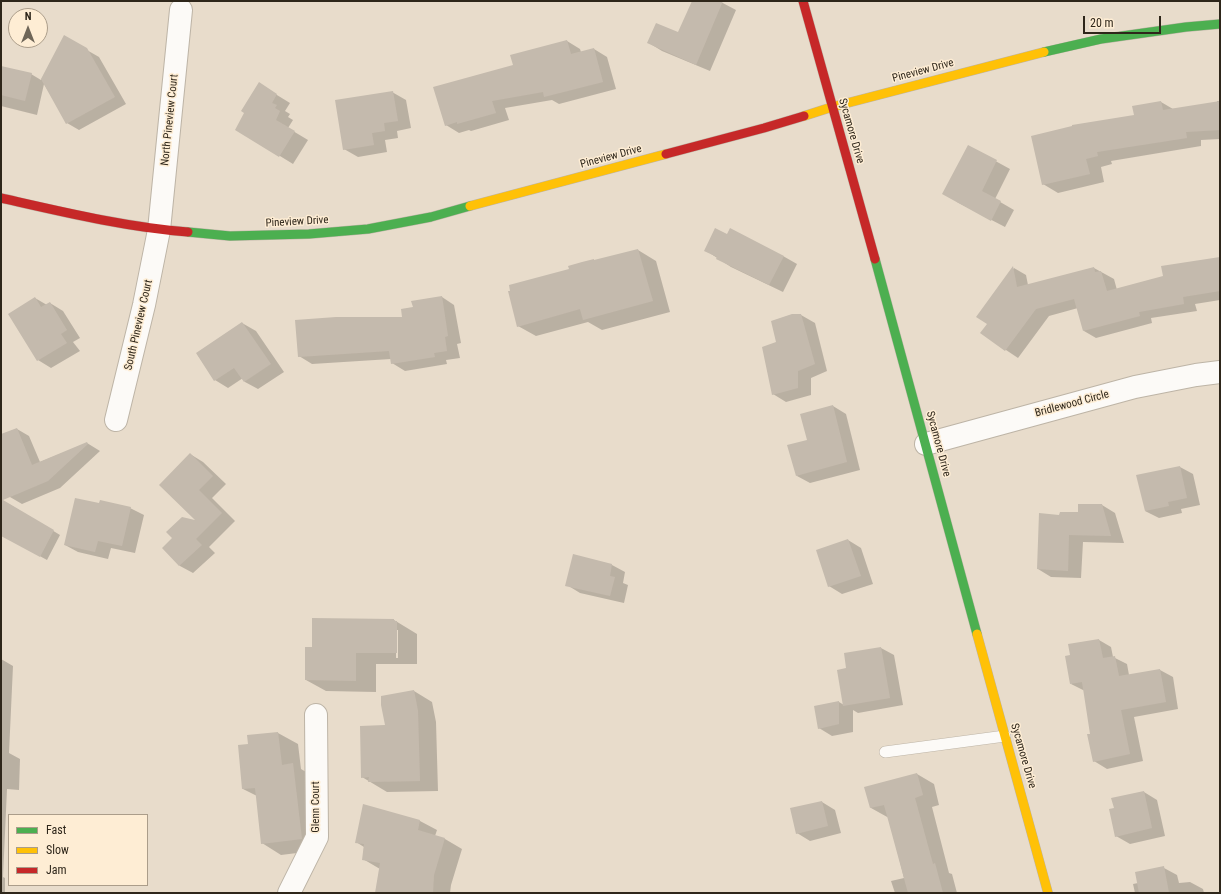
<!DOCTYPE html>
<html>
<head>
<meta charset="utf-8">
<style>
	body { margin:0 }
	#map { position:relative; width:1221px; height:894px; overflow:hidden; background:#e8dccb; font-family:"Roboto Condensed",sans-serif }
	canvas { display:block }
	.frame { position:absolute; inset:0; border:2px solid #2e261a; pointer-events:none }
	.legend { position:absolute; left:8px; top:814px; width:140px; height:72px; box-sizing:border-box; background:#feedd4; border:1px solid #ab9d8a; margin:0; padding:5px 7px; list-style:none; font-size:12px; color:#2e261a }
	.legend li { display:flex; align-items:center; gap:8px; height:20px }
	.legend b { width:20px; border:1px solid #ab9d8a }
	.north { position:absolute; left:8px; top:8px; width:40px; height:40px; box-sizing:border-box; background:#feedd4; border:1px solid #ab9d8a; border-radius:50%; rotate:0deg; font-size:11px; font-weight:700; line-height:16px; text-align:center; color:#2e261a }
	.north::after { content:''; display:block; margin:auto; width:14px; height:18px; background:#6f6658; clip-path:polygon(50% 0,100% 100%,50% 72%,0 100%) }
	.scale { position:absolute; left:1083px; top:16px; width:78px; height:18px; box-sizing:border-box; border:2px solid #2e261a; border-top:0; padding-left:5px; font-size:12px; line-height:14px; white-space:nowrap; color:#2e261a; -webkit-text-stroke:3px #feedd4; paint-order:stroke }
</style>
</head>
<body>
<div id="map">
<canvas width="1221" height="894"></canvas>
<div class="frame"></div>
<ul class="legend">
<li><b style="height:5px;background:#4caf50"></b>Fast</li>
<li><b style="height:5px;background:#ffc107"></b>Slow</li>
<li><b style="height:5px;background:#c62828"></b>Jam</li>
</ul>
<div class="north">N</div>
<div class="scale">20 m</div>
</div>
<script>
const ctx = document.querySelector('canvas').getContext('2d');
ctx.lineJoin = 'round';
function paint(path, color) {
  ctx.fillStyle = color;
  ctx.fill(path, 'evenodd');
}
function trace(path, color, width, dash) {
  ctx.strokeStyle = color;
  ctx.lineWidth = width;
  ctx.lineCap = dash ? 'butt' : 'round';
  ctx.setLineDash(dash || []);
  ctx.stroke(path);
}
function drawText(font, color, halo, rows, align = 'center') {
  ctx.font = font + ' "Roboto Condensed",sans-serif';
  ctx.lineWidth = 3;
  ctx.setLineDash([]);
  ctx.textBaseline = 'middle';
  ctx.strokeStyle = halo;
  ctx.fillStyle = color;
  for (const [text, x, y, turn = 0] of rows) {
    ctx.save();
    ctx.translate(x, y);
    ctx.rotate((+turn || 0) * Math.PI / 180);
    ctx.textAlign = isNaN(turn) ? turn : align;
    if (halo) ctx.strokeText(text, 0, 0);
    ctx.fillText(text, 0, 0);
    ctx.restore();
  }
}
const shadow = new Path2D(`
	M 693,1 L 719,1 L 736,10 L 710,71 L 662,51 L 649,43 L 679,33 Z
	M 64,37 L 99,57 L 126,104 L 79,130 L 67,123 L 44,84 L 37,115 L 1,106 L 1,67 L 31,74 L 41,80 Z
	M 567,41 L 580,49 L 581,52 L 594,49 L 607,57 L 616,89 L 559,104 L 552,100 L 505,108 L 509,120 L 471,131 L 469,130 L 459,133 L 446,125 L 514,66 Z
	M 272,92 L 290,103 L 285,111 L 290,114 L 288,117 L 293,120 L 288,128 L 308,140 L 293,164 L 236,129 Z
	M 392,92 L 406,100 L 411,128 L 397,131 L 398,138 L 385,140 L 387,152 L 358,157 L 344,149 Z
	M 1217,101 L 1220,101 L 1220,139 L 1201,140 L 1201,146 L 1111,161 L 1112,164 L 1101,167 L 1104,182 L 1058,193 L 1043,184 L 1135,116 L 1161,102 L 1173,109 L 1217,103 Z
	M 968,146 L 1010,169 L 995,199 L 1014,210 L 1005,227 L 957,202 Z
	M 727,236 L 783,256 L 797,264 L 783,292 L 731,267 L 705,250 Z
	M 638,250 L 656,261 L 670,312 L 602,330 L 588,322 L 536,336 L 518,326 L 570,270 L 596,261 Z
	M 1220,258 L 1220,300 L 1195,304 L 1197,311 L 1151,318 L 1152,323 L 1096,338 L 1084,331 L 1078,308 L 1049,316 L 1018,358 L 1006,350 L 981,333 L 988,324 L 978,316 L 1014,268 L 1026,275 L 1028,285 L 1094,268 L 1114,279 L 1117,290 L 1164,277 Z
	M 442,297 L 454,305 L 461,343 L 457,344 L 460,358 L 446,360 L 447,364 L 405,371 L 392,363 L 391,359 L 312,364 L 299,356 L 403,318 Z
	M 35,298 L 47,305 L 50,303 L 63,311 L 80,338 L 73,342 L 80,351 L 51,368 L 38,360 Z
	M 801,315 L 815,323 L 827,371 L 811,378 L 811,395 L 786,402 L 773,394 L 777,343 Z
	M 242,323 L 256,331 L 284,372 L 258,389 L 245,382 L 243,378 L 228,388 L 215,380 L 197,354 Z
	M 833,406 L 846,414 L 860,470 L 810,483 L 797,476 L 808,441 Z
	M 17,429 L 29,436 L 40,462 L 87,443 L 100,451 L 60,488 L 22,504 L 10,497 L 1,477 L 1,436 Z
	M 190,454 L 203,462 L 226,484 L 212,498 L 235,521 L 209,547 L 215,553 L 193,573 L 180,566 L 163,548 L 174,538 L 198,522 Z
	M 1180,467 L 1193,474 L 1200,505 L 1181,509 L 1182,513 L 1159,518 L 1145,511 Z
	M 9,504 L 60,535 L 47,560 L 1,535 L 1,515 Z
	M 100,504 L 130,508 L 144,515 L 135,553 L 111,548 L 108,559 L 78,552 L 65,545 Z
	M 1102,505 L 1115,513 L 1124,543 L 1083,542 L 1081,578 L 1051,577 L 1038,569 L 1060,516 L 1079,513 Z
	M 848,540 L 861,548 L 873,584 L 842,594 L 829,586 Z
	M 574,555 L 612,565 L 625,572 L 623,583 L 628,585 L 624,603 L 580,593 L 567,585 Z
	M 394,620 L 417,634 L 417,664 L 376,664 L 376,692 L 326,691 L 306,680 L 313,648 ZM 396,630 L 398,630 L 398,658 L 396,658 Z
	M 1099,640 L 1111,647 L 1113,657 L 1127,664 L 1129,675 L 1160,670 L 1173,677 L 1178,709 L 1134,717 L 1143,761 L 1107,769 L 1094,761 L 1085,691 L 1071,684 Z
	M 881,648 L 894,655 L 903,705 L 858,713 L 853,710 L 853,732 L 832,736 L 819,728 L 815,707 L 839,702 L 844,705 L 848,669 Z
	M 1,659 L 13,666 L 9,753 L 20,759 L 19,790 L 7,789 L 3,877 L 5,878 L 5,893 L 1,893 Z
	M 414,691 L 432,702 L 436,722 L 438,791 L 387,792 L 362,777 L 386,726 Z
	M 278,733 L 298,744 L 301,769 L 313,776 L 321,850 L 281,855 L 262,843 L 257,796 L 243,789 L 249,745 L 248,736 Z
	M 917,774 L 934,784 L 939,805 L 932,807 L 949,873 L 952,874 L 957,893 L 895,893 L 891,881 L 904,878 L 889,818 L 871,808 L 866,788 Z
	M 1144,792 L 1157,800 L 1165,836 L 1130,844 L 1116,836 L 1115,808 Z
	M 822,802 L 835,810 L 841,833 L 810,841 L 797,833 Z
	M 364,805 L 420,821 L 437,830 L 435,836 L 445,839 L 462,849 L 451,885 L 450,893 L 377,893 L 380,869 L 363,859 L 364,847 L 356,842 Z
	M 1164,868 L 1177,875 L 1179,883 L 1190,882 L 1203,889 L 1204,893 L 1135,893 L 1133,884 L 1138,883 Z`);
const building = new Path2D(`
	M 692,1 L 723,1 L 696,65 L 647,43 L 656,23 L 678,32 Z
	M 64,35 L 87,48 L 115,97 L 66,124 L 41,79 Z
	M 567,40 L 571,54 L 594,48 L 603,82 L 544,97 L 543,92 L 492,101 L 496,113 L 457,124 L 457,122 L 445,126 L 433,87 L 513,65 L 510,55 Z
	M 1,66 L 32,73 L 25,101 L 1,95 Z
	M 259,82 L 277,94 L 272,103 L 277,105 L 275,108 L 280,111 L 276,120 L 295,131 L 279,157 L 235,130 L 244,113 L 241,111 Z
	M 393,91 L 398,121 L 384,123 L 385,131 L 372,133 L 374,145 L 343,150 L 335,100 Z
	M 1161,101 L 1163,110 L 1220,101 L 1220,130 L 1186,132 L 1187,138 L 1097,152 L 1098,156 L 1086,159 L 1090,174 L 1042,185 L 1031,136 L 1072,126 L 1072,125 L 1134,115 L 1132,106 Z
	M 968,145 L 997,160 L 982,191 L 1001,201 L 991,221 L 942,194 Z
	M 715,228 L 727,234 L 730,228 L 784,256 L 769,285 L 716,259 L 717,257 L 704,251 Z
	M 638,249 L 653,301 L 583,320 L 580,309 L 517,327 L 508,291 L 510,291 L 509,285 L 569,269 L 568,266 L 582,262 L 594,259 L 594,260 Z
	M 1220,257 L 1220,291 L 1183,297 L 1184,304 L 1139,312 L 1140,316 L 1083,331 L 1074,299 L 1036,309 L 1005,351 L 980,333 L 987,324 L 976,317 L 1013,266 L 1017,287 L 1094,267 L 1095,272 L 1101,271 L 1107,291 L 1163,276 L 1161,266 Z
	M 442,296 L 448,336 L 445,337 L 447,351 L 434,353 L 435,357 L 391,364 L 389,351 L 298,357 L 295,320 L 336,317 L 402,317 L 401,309 L 413,307 L 411,301 Z
	M 35,297 L 41,307 L 50,302 L 67,330 L 61,334 L 67,343 L 37,361 L 8,314 Z
	M 792,314 L 801,314 L 815,364 L 798,371 L 798,388 L 772,395 L 762,347 L 776,342 L 771,321 Z
	M 242,322 L 271,364 L 244,382 L 234,368 L 214,381 L 196,353 Z
	M 833,405 L 847,462 L 796,476 L 787,445 L 807,440 L 800,414 Z
	M 17,428 L 32,465 L 87,442 L 88,444 L 48,481 L 3,500 L 54,530 L 40,557 L 1,536 L 1,434 Z
	M 190,453 L 213,476 L 199,490 L 222,513 L 196,539 L 202,545 L 179,566 L 162,548 L 172,538 L 166,532 L 182,517 L 195,520 L 159,485 Z
	M 1180,466 L 1187,498 L 1168,502 L 1169,506 L 1145,511 L 1136,475 Z
	M 75,498 L 99,503 L 100,500 L 131,507 L 122,546 L 98,541 L 95,552 L 64,545 Z
	M 1078,504 L 1102,504 L 1111,536 L 1069,535 L 1068,571 L 1037,569 L 1039,513 L 1059,515 L 1060,512 L 1078,512 Z
	M 848,539 L 861,576 L 828,587 L 816,550 Z
	M 573,554 L 612,564 L 610,576 L 615,577 L 610,596 L 565,586 Z
	M 312,618 L 394,619 L 394,621 L 397,621 L 397,653 L 356,653 L 356,681 L 305,680 L 305,647 L 312,647 Z
	M 1099,639 L 1103,658 L 1115,656 L 1119,676 L 1160,669 L 1166,702 L 1121,710 L 1130,754 L 1093,762 L 1087,734 L 1090,734 L 1082,682 L 1070,684 L 1065,656 L 1070,655 L 1068,644 Z
	M 881,647 L 890,698 L 843,706 L 837,670 L 846,668 L 844,653 Z
	M 414,690 L 418,711 L 420,781 L 368,782 L 369,777 L 361,778 L 360,726 L 385,725 L 381,705 L 381,696 Z
	M 839,701 L 839,724 L 818,729 L 814,706 Z
	M 278,732 L 282,765 L 293,763 L 302,839 L 261,844 L 255,788 L 242,789 L 238,745 L 248,744 L 247,735 Z
	M 917,773 L 923,795 L 915,798 L 933,864 L 935,863 L 943,893 L 908,893 L 884,805 L 870,808 L 864,787 Z
	M 1144,791 L 1152,828 L 1115,837 L 1109,809 L 1114,808 L 1111,798 Z
	M 822,801 L 828,826 L 796,834 L 790,808 Z
	M 363,804 L 420,820 L 418,830 L 445,838 L 434,875 L 433,893 L 375,893 L 380,863 L 362,860 L 364,844 L 355,843 Z
	M 1164,866 L 1169,893 L 1139,893 L 1135,872 Z`);
const lane = new Path2D(`
	M 885,752 L 1005,736`);
const street = new Path2D(`
	M 116,420 L 144,305 L 159,230 L 181,10
	M 926,444 L 1135,387 L 1196,375 L 1220,372
	M 289,893 L 317,837 L 316,715`);
const fast = new Path2D(`
	M 1044,52 L 1101,39 L 1186,27 L 1220,24
	M 188,232 L 230,236 L 309,234 L 368,229 L 431,217 L 470,206
	M 875,259 L 977,634`);
const slow = new Path2D(`
	M 804,116 L 832,107 L 1044,52
	M 470,206 L 666,154
	M 977,634 L 1048,893`);
const jam = new Path2D(`
	M 803,1 L 875,259
	M 666,154 L 764,128 L 804,116
	M 1,198 C 63,212 125,227 188,232`);
const streetNames = [
	["Pineview Drive",923,71,-15],
	["North Pineview Court",170,120,-84],
	["Sycamore Drive",851,131,74],
	["Pineview Drive",611,157,-15],
	["Pineview Drive",297,222,-3],
	["South Pineview Court",139,325,-77],
	["Bridlewood Circle",1072,404,-15],
	["Sycamore Drive",938,444,75],
	["Sycamore Drive",1023,756,74],
	["Glenn Court",316,807,-90]
];
paint(shadow, '#0003');
paint(building, '#c4baad');
trace(lane, '#bdb4a6', 12);
trace(street, '#bdb4a6', 24);
trace(fast, '#bdb4a6', 10);
trace(slow, '#bdb4a6', 10);
trace(jam, '#bdb4a6', 10);
trace(lane, '#fcfaf7', 11);
trace(street, '#fcfaf7', 22);
trace(fast, '#4caf50', 9);
trace(slow, '#ffc107', 9);
trace(jam, '#c62828', 9);
drawText('11px', '#2e261a', '#feedd4', streetNames);
</script>
</body>
</html>
